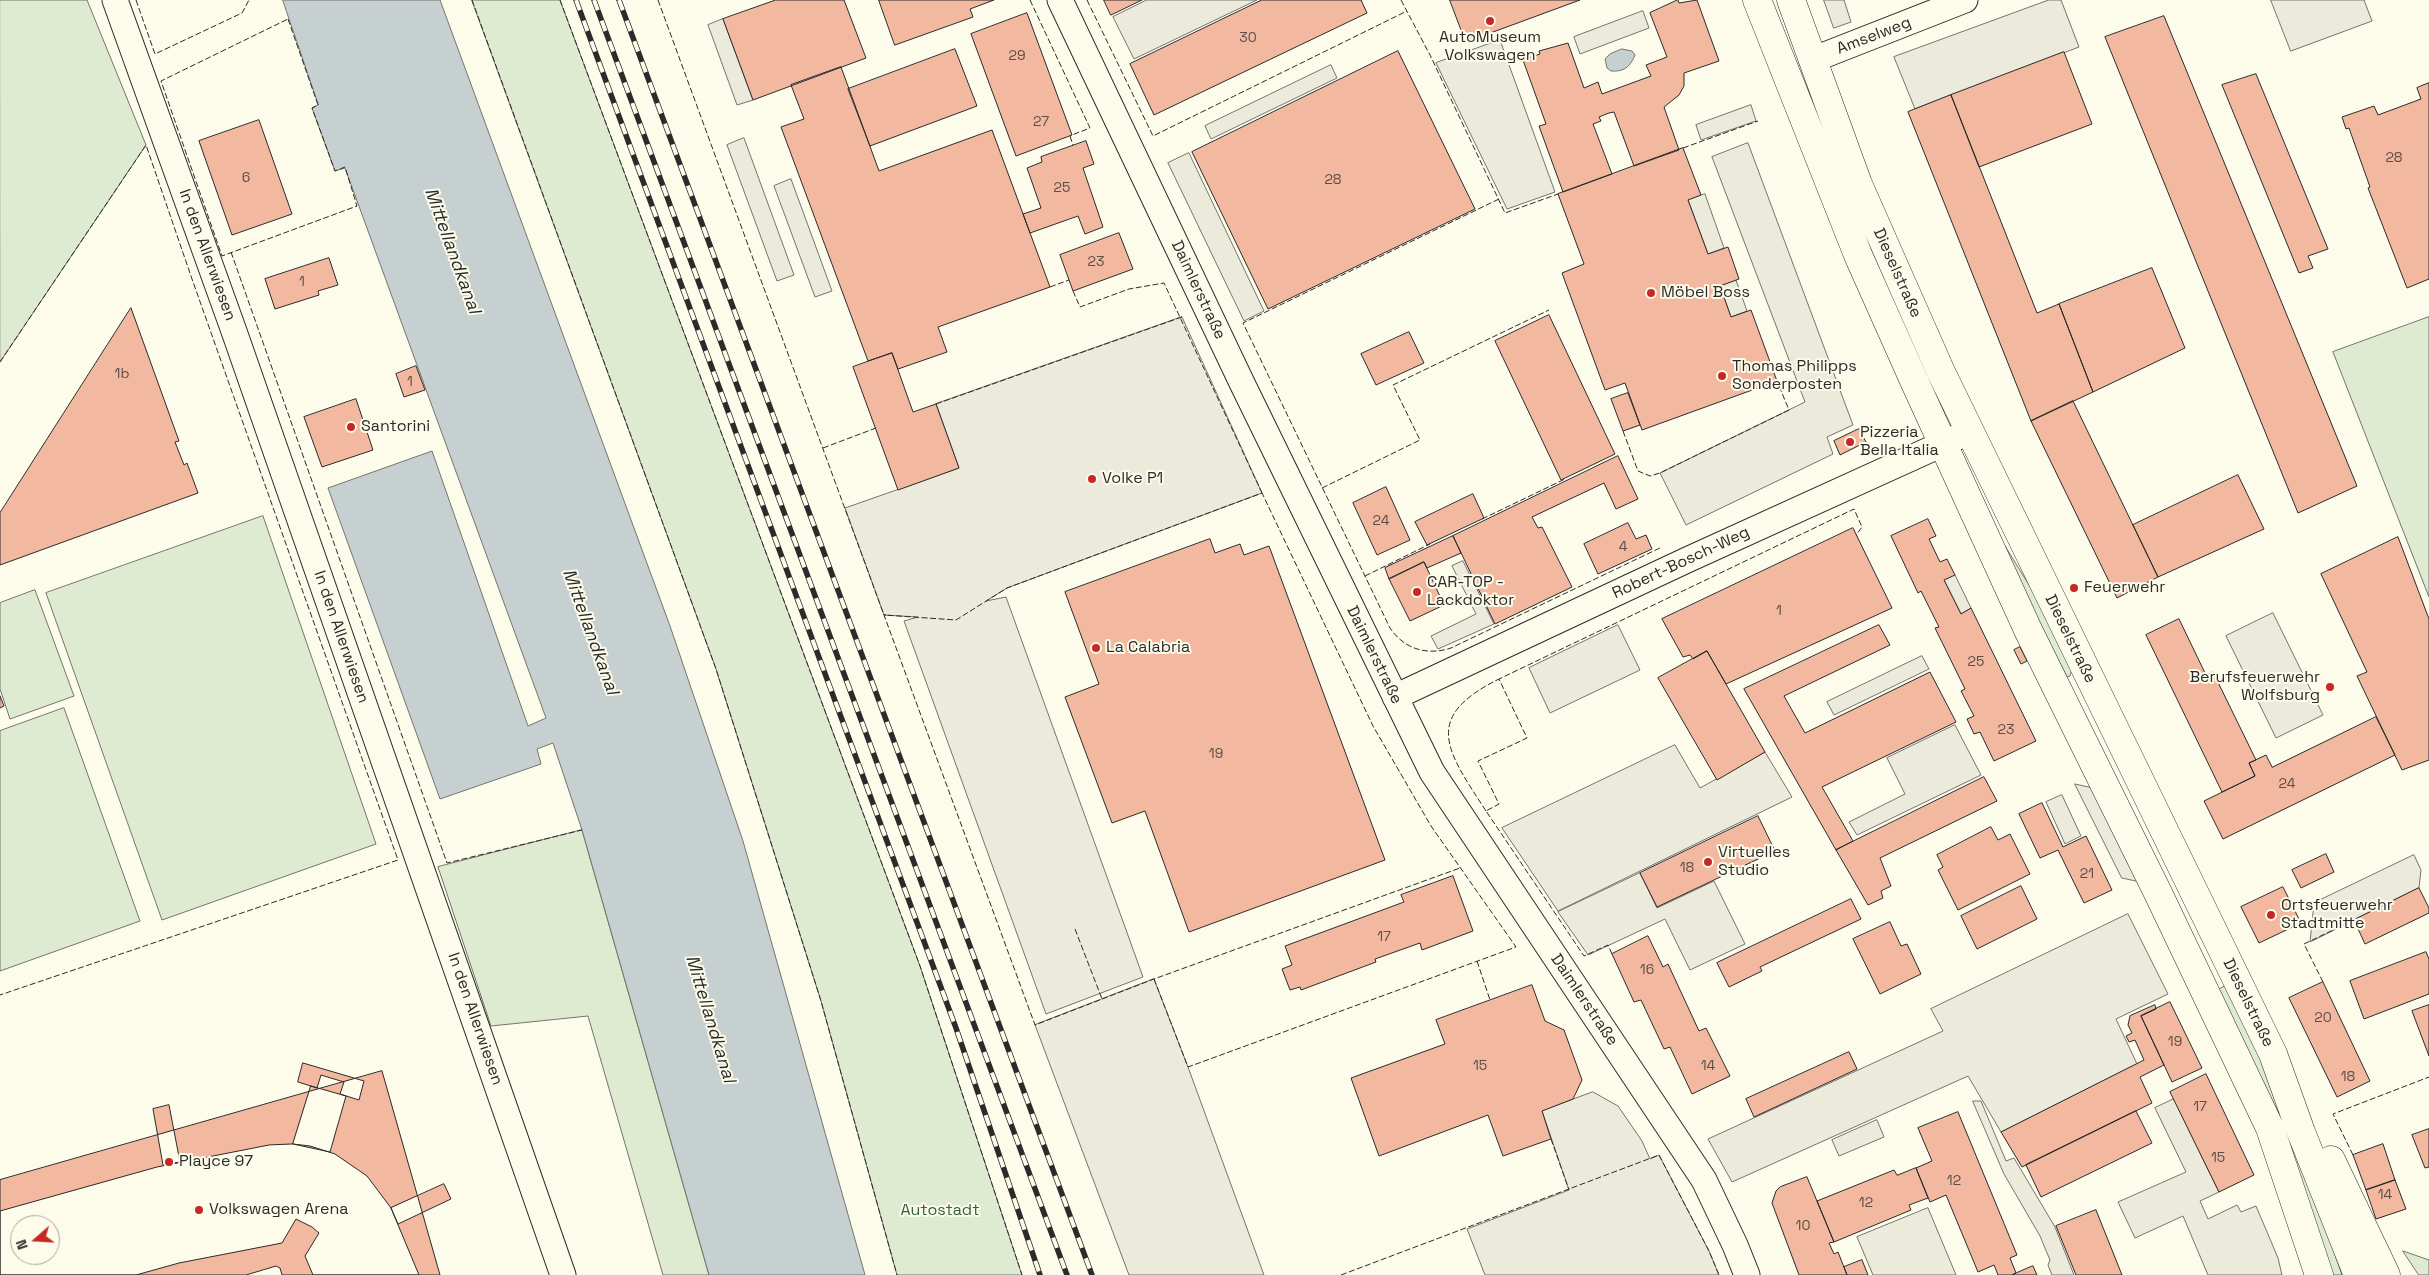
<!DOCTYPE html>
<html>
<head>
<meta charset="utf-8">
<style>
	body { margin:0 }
	#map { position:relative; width:2429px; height:1275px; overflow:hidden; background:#fdfbea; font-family:"Space Grotesk",sans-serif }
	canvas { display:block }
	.north { position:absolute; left:10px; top:1215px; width:50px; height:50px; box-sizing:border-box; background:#fdfbea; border:1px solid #a9a89e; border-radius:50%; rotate:251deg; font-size:14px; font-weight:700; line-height:20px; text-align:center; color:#2b2b2b }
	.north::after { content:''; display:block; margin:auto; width:18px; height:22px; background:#c62828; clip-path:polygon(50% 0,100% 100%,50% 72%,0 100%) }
</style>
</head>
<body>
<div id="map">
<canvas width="2429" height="1275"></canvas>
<div class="north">N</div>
</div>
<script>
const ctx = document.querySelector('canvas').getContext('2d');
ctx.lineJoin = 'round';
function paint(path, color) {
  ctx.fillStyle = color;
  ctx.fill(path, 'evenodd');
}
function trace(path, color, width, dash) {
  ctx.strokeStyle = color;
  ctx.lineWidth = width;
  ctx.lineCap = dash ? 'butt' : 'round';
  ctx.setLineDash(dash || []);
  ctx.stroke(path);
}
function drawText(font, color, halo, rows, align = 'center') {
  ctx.font = font + ' "Space Grotesk",sans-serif';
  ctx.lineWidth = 4;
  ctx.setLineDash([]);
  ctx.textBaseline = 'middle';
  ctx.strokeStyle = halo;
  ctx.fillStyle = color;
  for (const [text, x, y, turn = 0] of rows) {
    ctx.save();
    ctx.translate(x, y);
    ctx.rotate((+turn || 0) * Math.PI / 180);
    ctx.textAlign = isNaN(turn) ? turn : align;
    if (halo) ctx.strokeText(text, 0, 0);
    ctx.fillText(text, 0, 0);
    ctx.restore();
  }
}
const green = new Path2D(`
	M 0,0 L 87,0 L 146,145 L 0,362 Z
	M 472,0 L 560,0 L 920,966 L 1022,1275 L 897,1275 L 821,1001 L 716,669 Z
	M 2429,317 L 2429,597 L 2333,352 Z
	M 263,516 L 376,844 L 162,920 L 46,593 Z
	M 2005,546 L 2034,593 L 2072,669 L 2070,676 L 2067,677 L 2001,548 Z
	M 35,590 L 74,696 L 10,719 L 0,689 L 0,603 Z
	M 64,708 L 140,921 L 0,971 L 0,731 Z
	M 582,830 L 709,1275 L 663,1275 L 588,1016 L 491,1026 L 438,867 Z
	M 2227,985 L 2267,1072 L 2303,1162 L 2342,1275 L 2333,1275 L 2306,1195 L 2218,990 Z
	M 2403,1251 L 2429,1260 L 2429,1275 L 2419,1275 Z`);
const parking = new Path2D(`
	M 1147,0 L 1257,0 L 1134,59 L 1113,17 Z
	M 1824,0 L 1844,0 L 1851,22 L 1834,28 Z
	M 2049,0 L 2061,0 L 2079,47 L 1915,109 L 1894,57 Z
	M 2271,0 L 2364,0 L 2372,21 L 2291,51 Z
	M 1643,11 L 1649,28 L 1580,54 L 1574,37 Z
	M 723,19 L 753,100 L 737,105 L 708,25 Z
	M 1500,40 L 1555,192 L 1507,209 L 1436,63 Z
	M 1331,65 L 1337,78 L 1211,139 L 1205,126 Z
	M 1751,105 L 1756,121 L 1701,140 L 1696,125 Z
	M 744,138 L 794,275 L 777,281 L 727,145 Z
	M 1748,143 L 1853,425 L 1827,437 L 1833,454 L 1686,525 L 1660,473 L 1805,402 L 1712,157 Z
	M 1189,153 L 1264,311 L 1244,321 L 1168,163 Z
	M 791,179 L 832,291 L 815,297 L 774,186 Z
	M 1705,194 L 1724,248 L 1708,254 L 1688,200 Z
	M 1736,280 L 1747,311 L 1731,317 L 1720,286 Z
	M 1182,317 L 1262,493 L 1007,588 L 986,601 L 1006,597 L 1143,977 L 1046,1014 L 904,621 L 918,617 L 884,615 L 845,508 L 959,468 L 936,404 Z
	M 1463,561 L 1494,624 L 1438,649 L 1431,636 L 1476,614 L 1452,566 Z
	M 1955,575 L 1971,608 L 1961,614 L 1944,580 Z
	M 2273,613 L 2323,715 L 2276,738 L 2226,636 Z
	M 1618,625 L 1640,670 L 1550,713 L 1529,668 Z
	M 1922,656 L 1929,669 L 1834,715 L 1827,702 Z
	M 1955,725 L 1981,775 L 1857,835 L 1849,822 L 1905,794 L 1887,758 Z
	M 1675,745 L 1700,788 L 1765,752 L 1792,797 L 1558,911 L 1502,828 Z
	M 2075,784 L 2093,788 L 2140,882 L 2122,878 Z
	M 2062,795 L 2081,836 L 2065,844 L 2046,802 Z
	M 2414,855 L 2421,870 L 2419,888 L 2310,942 L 2314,903 Z
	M 1640,873 L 1657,908 L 1714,881 L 1745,944 L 1690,970 L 1665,919 L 1588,955 L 1558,912 Z
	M 2128,914 L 2168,994 L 2116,1019 L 2137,1064 L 2001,1132 L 1968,1076 L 1732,1182 L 1708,1139 L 1943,1031 L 1931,1009 Z
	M 1154,979 L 1188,1067 L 1264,1275 L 1129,1275 L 1035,1025 Z
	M 1593,1092 L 1618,1106 L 1642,1141 L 1650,1159 L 1659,1155 L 1709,1251 L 1719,1275 L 1485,1275 L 1467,1229 L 1569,1190 L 1542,1111 Z
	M 2174,1099 L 2219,1192 L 2200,1201 L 2208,1219 L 2237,1205 L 2241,1212 L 2256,1206 L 2278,1258 L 2282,1275 L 2208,1275 L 2183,1216 L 2135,1238 L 2118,1202 L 2186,1172 L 2155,1108 Z
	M 1973,1101 L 1981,1101 L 2006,1161 L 2014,1158 L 2055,1227 L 2074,1275 L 2052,1275 L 2048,1265 L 2050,1260 L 2040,1236 L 2004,1174 Z
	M 1877,1120 L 1884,1137 L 1839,1156 L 1832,1140 Z
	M 1928,1208 L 1956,1275 L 1873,1275 L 1857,1237 Z`);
const water = new Path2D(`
	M 283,0 L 440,0 L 670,626 L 743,841 L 865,1275 L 709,1275 L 582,830 L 553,743 L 537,749 L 541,764 L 440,799 L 328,488 L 432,451 L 528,726 L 546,718 L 345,168 L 335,171 L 312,108 L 318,105 Z
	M 1622,49 L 1632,51 L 1635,55 C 1630,67 1624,72 1611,71 L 1607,68 L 1605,59 L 1610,54 Z`);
const building = new Path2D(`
	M 776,0 L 844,0 L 866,58 L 753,100 L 723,19 Z
	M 879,0 L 994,0 L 970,9 L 973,17 L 895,45 Z
	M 1104,0 L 1142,0 L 1111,15 Z
	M 1262,0 L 1361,0 L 1367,13 L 1154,115 L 1130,64 Z
	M 1450,0 L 1580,0 L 1466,42 Z
	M 1678,0 L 1679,3 L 1697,0 L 1719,61 L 1684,73 L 1684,86 L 1679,95 L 1664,107 L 1679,150 L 1634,166 L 1614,112 L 1609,113 L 1599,117 L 1601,121 L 1593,124 L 1612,174 L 1563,192 L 1539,126 L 1546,124 L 1523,60 L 1540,54 L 1539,51 L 1568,43 L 1584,88 L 1598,82 L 1602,94 L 1651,76 L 1646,65 L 1667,57 L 1650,13 Z
	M 1027,13 L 1072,135 L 1016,156 L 971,34 Z
	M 2164,16 L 2357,486 L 2298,513 L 2105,37 Z
	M 955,49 L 977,106 L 870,146 L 848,89 Z
	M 1398,51 L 1475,209 L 1268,309 L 1192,152 Z
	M 2064,52 L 2092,124 L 1979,167 L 1951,95 Z
	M 841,67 L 879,171 L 992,130 L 1050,287 L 938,327 L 947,352 L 898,369 L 892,353 L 868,361 L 781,127 L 804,119 L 791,85 Z
	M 2256,74 L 2328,249 L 2308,256 L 2313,268 L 2299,273 L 2222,85 Z
	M 2429,83 L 2429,279 L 2407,288 L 2368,188 L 2370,187 L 2349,128 L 2346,129 L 2342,117 L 2374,106 L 2378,115 L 2421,99 L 2417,88 Z
	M 1951,95 L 2037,313 L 2059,304 L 2093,392 L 2031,421 L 1908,112 Z
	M 259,120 L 292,214 L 232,235 L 199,141 Z
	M 1086,141 L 1094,164 L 1083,168 L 1103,227 L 1085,234 L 1078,216 L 1030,233 L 1023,214 L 1041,208 L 1027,168 L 1042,162 L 1041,157 Z
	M 1683,148 L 1701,195 L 1688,200 L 1708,254 L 1728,247 L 1739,279 L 1720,286 L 1731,317 L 1751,310 L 1777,381 L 1642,430 L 1625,383 L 1605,390 L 1562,273 L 1584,264 L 1558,194 Z
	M 1119,233 L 1133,269 L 1073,291 L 1060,255 Z
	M 329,258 L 338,285 L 318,291 L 319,295 L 275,309 L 265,279 Z
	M 2152,268 L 2185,348 L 2093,392 L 2059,304 Z
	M 131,308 L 179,441 L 175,442 L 184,465 L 187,463 L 198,493 L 0,565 L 0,513 Z
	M 1549,315 L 1615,454 L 1561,480 L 1495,341 Z
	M 1409,332 L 1424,363 L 1376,385 L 1361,354 Z
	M 892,353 L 913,412 L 936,404 L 959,468 L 898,490 L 853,367 Z
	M 416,366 L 425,390 L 404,397 L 396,374 Z
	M 1628,393 L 1640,425 L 1623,431 L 1611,399 Z
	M 356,399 L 373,450 L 322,467 L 304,417 Z
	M 2073,401 L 2158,577 L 2117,598 L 2031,421 Z
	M 1859,429 L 1866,442 L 1840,455 L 1834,441 Z
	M 1618,456 L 1638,499 L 1616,509 L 1604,483 L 1532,517 L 1538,528 L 1542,527 L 1572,587 L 1495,624 L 1453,536 Z
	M 2238,475 L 2264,529 L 2158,577 L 2133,525 Z
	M 1386,487 L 1410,540 L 1377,555 L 1353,503 Z
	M 1473,494 L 1484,518 L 1427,545 L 1415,522 Z
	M 1928,519 L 1936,536 L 1929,539 L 1940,562 L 1947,559 L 1955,575 L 1944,580 L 1961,614 L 1971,608 L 2036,741 L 1994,761 L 1980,732 L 1974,734 L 1967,719 L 1974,716 L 1961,691 L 1965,689 L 1935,628 L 1939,627 L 1921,591 L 1918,593 L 1891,536 Z
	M 1628,523 L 1636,539 L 1646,535 L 1652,549 L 1598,574 L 1584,544 Z
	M 1853,528 L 1892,608 L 1726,684 L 1707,651 L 1693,659 L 1690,655 L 1683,657 L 1662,619 Z
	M 1453,536 L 1461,553 L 1427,568 L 1424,562 L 1389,579 L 1385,568 Z
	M 2398,537 L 2429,619 L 2429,760 L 2402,770 L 2357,676 L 2367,672 L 2321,574 Z
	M 1210,539 L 1215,553 L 1240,544 L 1244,555 L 1269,546 L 1385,860 L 1189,932 L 1145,811 L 1112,823 L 1065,697 L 1099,684 L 1065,592 Z
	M 1424,562 L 1444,605 L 1410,621 L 1389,579 Z
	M 2179,619 L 2206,675 L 2213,672 L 2256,760 L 2249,763 L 2255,776 L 2222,792 L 2146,635 Z
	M 1879,625 L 1890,645 L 1784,696 L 1805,733 L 1930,672 L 1956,722 L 1822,787 L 1853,841 L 1836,850 L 1744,689 Z
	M 2020,647 L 2027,661 L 2021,664 L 2014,650 Z
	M 1707,651 L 1765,752 L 1717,780 L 1658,678 Z
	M 0,696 L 4,706 L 0,708 Z
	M 2376,717 L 2395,755 L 2223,839 L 2204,801 L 2255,776 L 2249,763 L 2266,755 L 2272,767 Z
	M 1984,777 L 1997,801 L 1880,858 L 1891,886 L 1881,891 L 1883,898 L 1868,905 L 1836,850 Z
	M 2042,803 L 2063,847 L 2086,836 L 2112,890 L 2084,903 L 2058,850 L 2040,858 L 2019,814 Z
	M 1758,816 L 1775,851 L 1657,907 L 1640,873 Z
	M 1991,827 L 1998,840 L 2010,834 L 2030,874 L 1958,910 L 1938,870 L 1943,867 L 1937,855 Z
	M 2326,854 L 2334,872 L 2301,888 L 2292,870 Z
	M 1453,876 L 1473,931 L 1422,950 L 1420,943 L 1375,959 L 1376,962 L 1301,990 L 1300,987 L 1290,990 L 1282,969 L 1292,965 L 1285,946 L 1404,902 L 1401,895 Z
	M 2021,886 L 2037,919 L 1977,949 L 1961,916 Z
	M 2283,887 L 2301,923 L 2259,943 L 2241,907 Z
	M 2419,888 L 2429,908 L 2429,913 L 2365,944 L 2354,920 Z
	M 1851,899 L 1861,919 L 1760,967 L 1762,971 L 1729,987 L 1717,963 Z
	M 1890,922 L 1901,946 L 1907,944 L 1921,974 L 1880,994 L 1853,939 Z
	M 1648,936 L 1663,967 L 1668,964 L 1699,1031 L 1706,1028 L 1730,1076 L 1692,1094 L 1670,1047 L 1664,1049 L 1641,1000 L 1634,1002 L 1612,954 Z
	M 2426,952 L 2429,959 L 2429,994 L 2364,1019 L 2350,981 Z
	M 2323,982 L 2370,1081 L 2337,1097 L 2289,998 Z
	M 1532,985 L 1545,1021 L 1564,1030 L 1582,1080 L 1573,1099 L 1542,1111 L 1551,1139 L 1503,1156 L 1488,1115 L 1379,1156 L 1351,1078 L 1445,1044 L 1436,1020 Z
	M 2170,1002 L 2202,1068 L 2172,1082 L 2141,1016 Z
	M 2155,1005 L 2156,1009 L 2141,1016 L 2164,1065 L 2140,1077 L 2152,1103 L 2022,1167 L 2001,1132 L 2144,1060 L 2135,1040 L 2129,1042 L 2126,1036 L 2132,1033 L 2128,1025 L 2130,1016 Z
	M 2429,1005 L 2429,1056 L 2412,1011 Z
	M 1849,1052 L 1857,1069 L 1754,1117 L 1746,1099 Z
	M 303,1063 L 364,1081 L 359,1100 L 340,1094 L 344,1082 L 321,1075 L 317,1088 L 298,1082 Z
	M 382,1071 L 440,1275 L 282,1275 L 280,1268 L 276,1266 L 246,1275 L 0,1275 L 0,1180 ZM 20,1225 L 50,1225 L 50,1255 L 20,1255 Z
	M 2206,1074 L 2254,1175 L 2219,1192 L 2170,1092 Z
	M 311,1086 L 346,1096 L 330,1152 L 293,1144 Z
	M 169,1105 L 180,1162 L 163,1165 L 153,1109 Z
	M 2136,1111 L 2152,1143 L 2041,1197 L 2026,1165 Z
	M 1958,1112 L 2017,1255 L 2010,1258 L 2016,1273 L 2012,1275 L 1998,1275 L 1994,1265 L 1978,1272 L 1946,1195 L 1930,1202 L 1916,1168 L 1932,1161 L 1918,1128 Z
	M 2429,1129 L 2429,1167 L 2425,1168 L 2412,1135 Z
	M 293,1144 L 310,1146 L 335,1154 L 367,1176 L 391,1208 L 419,1275 L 313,1275 L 305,1256 L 319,1233 L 312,1227 L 296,1219 L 282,1243 L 179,1263 L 136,1275 L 0,1275 L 0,1211 L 157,1167 L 269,1145 ZM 20,1225 L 50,1225 L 50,1255 L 20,1255 Z
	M 2383,1144 L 2395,1180 L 2366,1190 L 2353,1155 Z
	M 1916,1168 L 1928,1198 L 1909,1205 L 1911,1210 L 1834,1242 L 1817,1201 L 1894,1170 L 1897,1175 Z
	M 1807,1177 L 1834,1242 L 1829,1243 L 1834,1254 L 1838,1252 L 1847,1275 L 1799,1275 L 1772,1203 L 1776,1191 L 1780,1187 Z
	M 2395,1180 L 2406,1209 L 2376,1219 L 2366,1190 Z
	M 444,1184 L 451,1199 L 398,1224 L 391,1208 Z
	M 2096,1210 L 2122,1275 L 2076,1275 L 2056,1226 Z
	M 1862,1260 L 1868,1275 L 1847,1275 L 1844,1267 Z
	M 2033,1266 L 2037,1275 L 2012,1275 L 2016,1273 Z`);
const minor = new Path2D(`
	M 115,0 L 235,334 L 563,1275
	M 1060,0 L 1241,381 L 1432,772 L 1704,1180 L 1735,1245 L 1747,1275
	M 1812,60 L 1965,0
	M 1395,697 L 1687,560 L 1962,435`);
const major = new Path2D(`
	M 1757,0 L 1858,255 L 1916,385 L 2029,632 L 2158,893 L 2270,1128 L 2319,1275
	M 1791,0 L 1858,184 L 1941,372 L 2273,1054 L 2301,1132 L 2358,1275
	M 2331,1160 L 2386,1275`);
const rail = new Path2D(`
	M 576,0 L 956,1028 L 1040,1275
	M 594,0 L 1067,1275
	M 619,0 L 1092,1275`);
const fence = new Path2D(`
	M 136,0 L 155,54 L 242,13 L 249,0
	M 472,0 L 716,669 L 821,1001 L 897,1275
	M 560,0 L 920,966 L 1022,1275
	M 658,0 L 884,615 L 886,615
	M 1030,0 L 1090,128 L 1072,135
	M 1087,0 L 1153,136 L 1407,11
	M 1401,0 L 1430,55 L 1505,213 L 1558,194
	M 288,19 L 318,105 L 312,108 L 335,171 L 345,167 L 357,206 L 222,256 L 161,81 Z
	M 1070,136 L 1073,145
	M 1683,148 L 1758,121
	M 1499,199 L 1243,323 L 1390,628 C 1404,649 1427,656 1451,648 L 1662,547
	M 231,252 L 447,863 L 582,830
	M 1050,287 L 1069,280
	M 1073,291 L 1080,307 L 1129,289 L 1164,283 L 1262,493 L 1260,494
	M 0,362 L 146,145 L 192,279 L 398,860 L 0,995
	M 936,404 L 1182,317
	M 1623,431 L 1638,471 L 1650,476 L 1660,473 L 1789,410 L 1777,381
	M 823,448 L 876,428
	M 1322,488 L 1420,440 L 1393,385 L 1549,310
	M 1482,519 L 1565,479
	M 1365,576 L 1430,544
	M 1486,811 C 1448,752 1420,718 1499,679
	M 1075,929 L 1102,999
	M 1612,954 L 1608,945 L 1584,956 L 1486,811 L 1499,804 L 1478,761 L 1527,738 L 1499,679 L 1854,509 L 1862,527 L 1856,535
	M 1477,961 L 1490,1000
	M 1154,979 L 1188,1067 L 1516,947 L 1431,826 L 1373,726 L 1262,493 L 1007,588 L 956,620 L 884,615 L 1035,1025 L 1154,979 L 1460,868
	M 2323,982 L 2304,944 L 2354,920
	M 1551,1139 L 1569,1190
	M 2353,1155 L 2333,1114 L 2429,1077
	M 1341,1275 L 1659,1155 L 1709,1251 L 1719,1275`);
const markers = [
	[1490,21,5,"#c62828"],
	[1651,293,5,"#c62828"],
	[1722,376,5,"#c62828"],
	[351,427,5,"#c62828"],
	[1850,442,5,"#c62828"],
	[1092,479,5,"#c62828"],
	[2074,588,5,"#c62828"],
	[1417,592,5,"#c62828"],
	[1096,648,5,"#c62828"],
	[2330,687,5,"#c62828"],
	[1708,862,5,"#c62828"],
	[2271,915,5,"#c62828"],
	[169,1162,5,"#c62828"],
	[199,1210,5,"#c62828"]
];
const numberNames = [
	["30",1248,38],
	["29",1017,56],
	["27",1041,122],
	["28",2394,158],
	["6",246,178],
	["28",1333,180],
	["25",1062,188],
	["23",1096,262],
	["1",302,282],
	["1b",122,374],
	["1",410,382],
	["24",1381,521],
	["4",1623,547],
	["1",1779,611],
	["25",1976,662],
	["23",2006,730],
	["19",1216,754],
	["24",2287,784],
	["18",1687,868],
	["21",2087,874],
	["17",1384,937],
	["16",1647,970],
	["20",2323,1018],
	["19",2175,1042],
	["15",1480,1066],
	["14",1708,1066],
	["18",2348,1077],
	["17",2200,1107],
	["15",2218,1158],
	["12",1954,1181],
	["14",2385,1195],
	["12",1866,1203],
	["10",1803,1226]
];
const streetNames = [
	["Amselweg",1874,36,-21],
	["In den Allerwiesen",207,255,70],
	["Dieselstraße",1897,273,66],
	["Daimlerstraße",1198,290,65],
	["Robert-Bosch-Weg",1681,563,-25],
	["In den Allerwiesen",341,637,71],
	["Dieselstraße",2070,639,64],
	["Daimlerstraße",1374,655,64],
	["Daimlerstraße",1584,1000,56],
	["Dieselstraße",2248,1003,64],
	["In den Allerwiesen",475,1019,71]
];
const poiNames = [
	["AutoMuseum",1490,38,"center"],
	["Volkswagen",1490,56,"center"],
	["Möbel Boss",1661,293],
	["Thomas Philipps",1732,367],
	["Sonderposten",1732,385],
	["Santorini",361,427],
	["Pizzeria",1860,433],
	["Bella Italia",1860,451],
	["Volke P1",1102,479],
	["CAR-TOP -",1427,583],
	["Lackdoktor",1427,601],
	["Feuerwehr",2084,588],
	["La Calabria",1106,648],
	["Berufsfeuerwehr",2320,678,"right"],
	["Wolfsburg",2320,696,"right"],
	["Virtuelles",1718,853],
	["Studio",1718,871],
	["Ortsfeuerwehr",2281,906],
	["Stadtmitte",2281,924],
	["Playce 97",179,1162],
	["Volkswagen Arena",209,1210]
];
const parkNames = [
	["Autostadt",940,1211]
];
const waterNames = [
	["Mittellandkanal",452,251,70],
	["Mittellandkanal",590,632,70],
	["Mittellandkanal",710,1019,73]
];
paint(green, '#deebd1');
trace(green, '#74746e', 1);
paint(parking, '#eceadb');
trace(parking, '#74746e', 1);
paint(water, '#c7d0d0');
trace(water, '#74746e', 1);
paint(building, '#f2b8a0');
trace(building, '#2b2b2b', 1);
trace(minor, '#2b2b2b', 27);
trace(major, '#2b2b2b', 29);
trace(minor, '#fdfbea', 25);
trace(major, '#fdfbea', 28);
trace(rail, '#2b2b2b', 5.5);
trace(rail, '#fdfbea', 4, [11]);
trace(fence, '#2b2b2b', 1, [6, 2.5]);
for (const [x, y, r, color] of markers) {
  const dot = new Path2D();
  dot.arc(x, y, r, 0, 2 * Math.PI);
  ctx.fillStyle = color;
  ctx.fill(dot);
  trace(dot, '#fdfbea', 2);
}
drawText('14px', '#5d4e48', null, numberNames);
drawText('16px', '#2b2b2b', '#fdfbea', streetNames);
drawText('16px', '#2b2b2b', '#fdfbea', poiNames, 'left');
drawText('16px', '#34623c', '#fdfbea', parkNames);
drawText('italic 18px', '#2b2b2b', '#fdfbea', waterNames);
</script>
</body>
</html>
